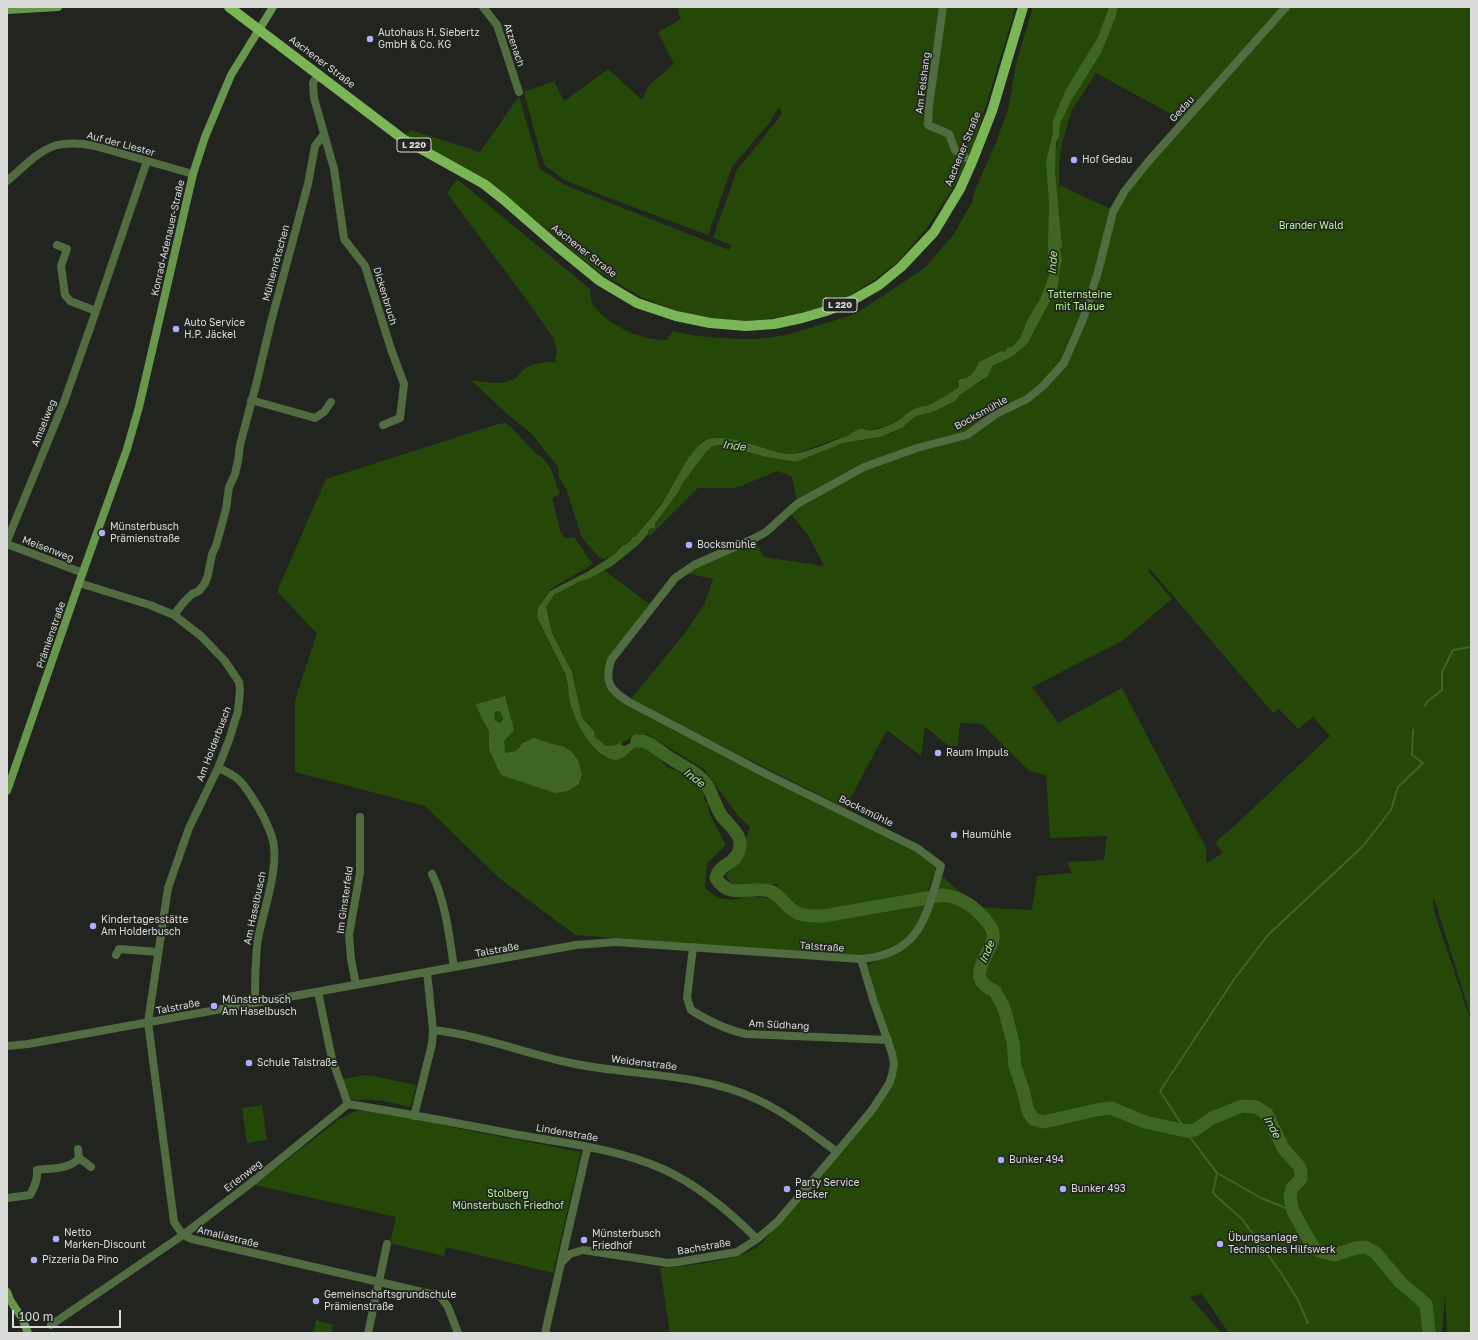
<!DOCTYPE html>
<html>
<head>
<meta charset="utf-8">
<style>
	body { margin:0 }
	#map { position:relative; width:1478px; height:1340px; overflow:hidden; background:#21241f; font-family:"Golos Text",sans-serif }
	canvas { display:block }
	.frame { position:absolute; inset:0; border:8px solid #d9dbd8; pointer-events:none }
	.scale { position:absolute; left:12px; top:1310px; width:109px; height:18px; box-sizing:border-box; border:2px solid #d9dbd8; border-top:0; padding-left:5px; font-size:12px; line-height:14px; white-space:nowrap; color:#d9dbd8; -webkit-text-stroke:3px #21241f; paint-order:stroke }
</style>
</head>
<body>
<div id="map">
<canvas width="1478" height="1340"></canvas>
<div class="frame"></div>
<div class="scale">100 m</div>
</div>
<script>
const ctx = document.querySelector('canvas').getContext('2d');
ctx.lineJoin = 'round';
function paint(path, color) {
  ctx.fillStyle = color;
  ctx.fill(path, 'evenodd');
}
function trace(path, color, width, dash) {
  ctx.strokeStyle = color;
  ctx.lineWidth = width;
  ctx.lineCap = dash ? 'butt' : 'round';
  ctx.setLineDash(dash || []);
  ctx.stroke(path);
}
function drawText(font, color, halo, rows, align = 'center') {
  ctx.font = font + ' "Golos Text",sans-serif';
  ctx.lineWidth = 3.5;
  ctx.setLineDash([]);
  ctx.textBaseline = 'middle';
  ctx.strokeStyle = halo;
  ctx.fillStyle = color;
  for (const [text, x, y, turn = 0] of rows) {
    ctx.save();
    ctx.translate(x, y);
    ctx.rotate((+turn || 0) * Math.PI / 180);
    ctx.textAlign = isNaN(turn) ? turn : align;
    if (halo) ctx.strokeText(text, 0, 0);
    ctx.fillText(text, 0, 0);
    ctx.restore();
  }
}
const green = new Path2D(`
	M 680,7 L 1016,7 L 970,157 L 954,187 L 926,229 L 897,263 L 874,280 L 851,295 L 823,307 L 800,313 L 774,318 L 746,321 L 712,319 L 679,312 L 641,297 L 597,271 L 487,180 L 404,136 L 411,130 L 480,152 L 519,96 L 540,169 L 565,185 L 729,250 L 731,245 L 713,238 L 737,170 L 782,114 L 779,107 L 770,122 L 732,167 L 708,235 L 609,198 L 565,180 L 545,166 L 540,152 L 524,92 L 554,81 L 564,101 L 608,69 L 642,100 L 649,85 L 674,64 L 658,32 L 681,19 L 677,8 Z
	M 1033,7 L 1109,7 L 1098,37 L 1066,89 L 1053,120 L 1053,132 L 1046,161 L 1054,160 L 1061,120 L 1074,96 L 1101,53 L 1115,19 L 1118,7 L 1471,7 L 1471,1017 L 1435,901 L 1433,899 L 1434,912 L 1471,1021 L 1471,1333 L 1447,1333 L 1445,1297 L 1442,1333 L 1229,1333 L 1201,1293 L 1190,1297 L 1221,1333 L 670,1333 L 660,1268 C 687,1266 728,1262 752,1250 C 760,1247 770,1233 776,1226 C 819,1180 856,1127 895,1076 L 878,1001 L 867,965 L 907,947 L 942,876 L 977,907 L 1032,910 L 1037,876 L 1072,873 L 1067,862 L 1104,860 L 1107,836 L 1050,838 L 1046,775 L 1029,771 L 982,724 L 960,723 L 958,746 L 949,746 L 925,727 L 921,756 L 887,730 L 845,808 L 630,700 L 684,634 L 704,605 L 713,579 L 686,573 L 755,540 L 764,557 L 824,566 L 808,535 L 790,513 L 798,506 L 792,477 L 778,471 L 736,488 L 698,488 L 650,536 L 648,534 L 649,529 L 655,528 L 655,525 L 679,491 L 682,484 L 706,452 L 713,446 L 722,445 L 766,457 L 796,462 L 843,443 L 871,439 L 891,433 L 902,428 L 914,417 L 935,411 L 953,402 L 960,395 L 984,380 L 987,360 L 1001,351 L 979,362 C 974,372 973,378 959,379 L 958,387 L 947,396 L 934,402 L 927,406 L 914,409 L 898,420 L 888,425 L 868,431 L 861,429 L 858,429 L 851,434 L 797,453 L 792,454 L 776,452 L 719,437 L 703,441 L 695,450 L 676,479 L 669,493 L 636,536 L 632,538 L 630,542 L 622,546 L 615,554 L 605,559 L 600,558 L 587,544 L 581,535 L 567,491 L 559,477 L 558,467 L 531,433 L 507,414 L 471,380 C 486,382 500,386 514,379 C 519,377 520,371 525,368 C 533,363 545,362 555,362 L 557,351 L 554,339 L 529,303 L 447,193 L 457,179 L 590,289 C 590,294 591,300 593,305 C 595,308 599,311 601,314 C 619,330 643,340 667,340 L 673,331 L 697,336 L 734,339 L 757,339 L 787,335 L 855,314 L 919,272 L 928,264 L 954,234 L 972,202 L 975,190 L 995,145 L 1009,106 L 1016,63 ZM 1096,73 L 1182,120 L 1109,208 L 1059,185 L 1059,165 L 1062,143 L 1072,110 ZM 1150,569 L 1273,713 L 1279,709 L 1298,729 L 1313,717 L 1330,736 L 1230,830 L 1215,842 L 1223,853 L 1206,863 L 1206,848 L 1122,688 L 1058,723 L 1032,687 L 1122,641 L 1172,599 L 1148,571 ZM 1252,1102 L 1248,1109 L 1220,1118 L 1221,1109 Z
	M 505,423 L 512,428 L 535,453 L 543,458 L 550,467 L 560,494 L 552,498 L 561,533 L 565,538 L 574,537 L 593,564 L 549,590 L 550,591 C 543,600 539,606 537,617 C 544,628 549,641 555,653 C 558,660 563,667 566,674 C 569,682 568,690 570,698 C 574,721 586,744 605,757 C 624,770 631,739 647,746 C 654,748 662,763 668,768 L 676,770 L 699,785 L 704,792 L 704,799 L 708,804 L 709,813 L 726,845 L 707,863 L 705,888 L 718,898 L 732,900 L 750,897 L 771,898 L 778,884 L 735,886 L 730,882 L 726,875 L 730,870 L 737,865 L 750,827 L 739,817 L 704,769 L 647,734 L 634,737 L 613,746 L 606,746 L 595,737 L 593,731 L 582,718 L 572,672 L 552,633 L 546,607 L 548,602 L 554,595 L 604,570 L 649,604 L 609,660 L 614,694 L 921,854 L 937,865 L 927,893 L 888,898 L 887,906 L 926,904 L 920,922 L 913,934 L 895,949 L 861,956 L 575,935 L 499,878 L 425,806 L 295,772 L 295,700 L 317,634 L 277,591 L 326,479 L 498,424 ZM 505,696 L 503,741 L 505,753 L 516,751 L 523,743 L 549,743 L 562,746 L 555,793 L 489,749 L 489,731 L 476,704 Z
	M493 717a5 5 0 1 1 10 0a5 5 0 1 1-10 0Z
	M 365,1075 L 374,1076 L 416,1085 L 411,1106 L 409,1107 C 398,1104 386,1101 374,1100 C 366,1099 358,1101 351,1099 L 343,1079 Z
	M 262,1105 L 267,1140 L 247,1143 L 242,1108 Z
	M 377,1110 L 461,1129 L 581,1152 L 553,1273 L 446,1247 L 444,1256 L 390,1243 L 396,1217 L 255,1185 L 338,1120 L 356,1111 Z
	M 316,1320 L 333,1325 L 331,1333 L 313,1333 Z`);
const water = new Path2D(`
	M 1109,7 L 1118,7 L 1115,19 L 1101,53 L 1071,101 L 1060,124 L 1059,136 L 1056,143 L 1055,172 L 1062,246 L 1060,249 L 1062,260 L 1058,276 L 1059,278 L 1058,286 L 1027,344 L 1013,356 L 992,366 L 988,376 L 960,395 L 955,401 L 935,411 L 914,417 L 902,428 L 880,437 L 843,443 L 796,462 L 766,457 L 722,445 L 713,446 L 706,452 L 682,484 L 679,491 L 655,524 L 655,528 L 649,529 L 648,534 L 638,545 L 612,566 L 590,578 L 579,582 L 554,595 L 546,607 L 552,633 L 572,672 L 582,718 L 594,731 L 595,737 L 606,746 L 613,746 L 622,742 L 621,745 L 625,746 C 640,738 638,732 656,743 L 651,748 C 639,740 634,749 625,756 C 616,763 609,760 600,753 C 584,740 573,718 569,697 C 568,689 568,681 565,673 L 537,617 L 538,608 L 550,591 L 587,572 L 615,554 L 622,546 L 630,542 L 632,538 L 636,536 C 647,522 660,508 669,492 C 677,478 690,451 703,442 C 722,428 768,454 791,454 C 804,454 835,440 849,435 C 852,433 856,430 859,429 C 864,428 866,432 874,430 C 882,428 892,424 899,420 C 904,416 908,412 914,409 C 918,407 921,407 926,406 C 930,405 957,390 959,386 C 959,385 958,381 958,381 L 960,379 C 972,378 974,372 979,362 L 1001,351 L 1005,352 L 1007,348 L 1013,346 L 1020,338 L 1028,319 L 1041,298 L 1049,275 L 1048,246 L 1049,204 L 1046,161 L 1053,132 L 1053,120 L 1066,89 L 1098,37 Z
	M 505,696 L 514,730 L 504,741 L 505,753 L 516,751 L 523,743 L 534,738 L 549,743 L 562,746 L 572,752 L 578,760 L 582,774 L 579,784 L 568,791 L 555,793 L 501,775 L 489,749 L 489,731 L 481,717 L 476,704 ZM 498,711 L 502,714 L 503,719 L 500,723 L 494,720 L 495,712 Z`);
const stream = new Path2D(`
	M 1425,706 L 1427,702 L 1442,690 L 1442,672 L 1453,650 L 1471,647
	M 1217,1173 L 1213,1192 L 1215,1195 L 1242,1219 L 1281,1273 L 1298,1300 L 1308,1323
	M 1293,1211 L 1261,1198 L 1217,1173 L 1192,1140 L 1160,1091 L 1235,978 L 1268,935 L 1363,846 L 1391,810 L 1398,787 L 1423,763 L 1412,755 L 1413,730`);
const river = new Path2D(`
	M 637,741 L 643,741 L 650,744 C 656,748 662,752 667,756 C 680,765 698,772 707,785 C 713,795 715,806 721,815 C 730,827 744,835 739,851 C 734,866 719,863 716,878 C 730,901 750,885 770,891 C 776,893 781,899 785,903 C 796,917 808,916 824,916 L 943,895 C 949,896 956,897 961,900 C 972,905 997,926 993,939 C 988,958 964,978 995,991 L 1004,1008 L 1013,1042 L 1015,1066 L 1023,1090 L 1028,1111 L 1033,1119 L 1044,1122 L 1096,1110 L 1111,1108 L 1145,1122 L 1186,1131 L 1195,1130 L 1212,1118 L 1242,1106 L 1256,1107 L 1267,1114 L 1283,1148 L 1299,1166 L 1301,1171 L 1301,1179 L 1292,1188 L 1290,1197 L 1293,1211 L 1313,1247 L 1319,1251 L 1334,1255 L 1356,1248 L 1365,1247 L 1375,1252 L 1400,1282 L 1426,1304 L 1429,1333`);
const street = new Path2D(`
	M 483,7 L 497,25 L 519,92
	M 943,7 L 929,106 L 928,125 L 949,134 L 955,150 L 972,162
	M 318,74 L 313,83 L 314,98 L 334,169 L 344,239 L 365,266 L 391,349 L 404,384 L 400,418 L 383,425
	M 7,181 C 40,153 48,137 95,146 L 193,174
	M 57,245 L 67,249 L 61,266 L 65,295 L 70,301 L 96,311
	M 251,400 L 315,418 L 324,412 L 331,402
	M 7,541 L 64,402 L 96,311 L 147,161
	M 7,544 L 83,573
	M 79,583 L 150,605 L 174,615 L 201,636 L 225,661 L 239,682 L 240,690 L 238,711 L 229,740 L 218,768 L 189,828 L 168,888 L 148,1022 L 174,1222 L 183,1235 L 192,1239 L 440,1296 L 448,1307 L 458,1333
	M 174,615 L 183,603 L 192,594 L 199,591 L 205,583 L 208,575 L 212,554 L 216,546 L 226,509 L 229,487 L 235,474 L 238,461 L 240,445 L 256,385 L 271,322 L 308,184 L 315,146 L 324,134
	M 218,768 C 240,777 243,783 255,802 C 262,813 268,825 272,837 C 281,865 263,910 258,939 C 255,960 255,981 255,1002
	M 432,874 C 446,903 449,936 454,967
	M 693,947 L 687,998 L 691,1010 C 707,1020 727,1030 746,1034 L 888,1040
	M 116,955 L 119,949 L 158,952
	M 356,985 L 351,959 L 349,935 L 360,873 L 360,817
	M 433,1030 C 479,1035 521,1052 566,1062 C 627,1076 699,1072 756,1099 C 785,1112 811,1133 837,1152
	M 7,1046 L 28,1044 L 576,945 L 616,942 L 861,959 C 922,954 926,915 941,866 L 917,848 L 766,774 L 629,702 C 610,690 604,683 611,660 L 675,578 L 694,565 L 755,538 L 766,532 L 797,504 L 864,467 L 917,448 L 967,435 L 996,414 L 1027,399 L 1043,386 L 1064,363 L 1083,319 L 1098,272 L 1113,212 L 1124,192 L 1147,163 L 1286,7
	M 348,1104 C 405,1113 462,1124 519,1135 C 567,1143 617,1149 663,1169 C 698,1185 730,1212 757,1239
	M 414,1116 L 432,1044 L 433,1030 L 427,972
	M 79,1158 L 91,1167
	M 7,1198 L 30,1195 C 35,1186 38,1179 37,1170 C 51,1168 69,1170 79,1158 L 78,1149
	M 561,1262 L 585,1158 L 588,1147
	M 51,1325 L 183,1235 L 256,1179 L 348,1104 L 332,1059 L 318,992
	M 368,1333 L 387,1244
	M 545,1333 L 561,1263 L 570,1254 L 583,1250 L 668,1263 L 678,1262 L 737,1252 L 757,1239 L 777,1222 L 837,1152 L 872,1110 L 889,1084 L 892,1075 L 894,1064 L 892,1053 L 874,1002 L 861,959`);
const secondary = new Path2D(`
	M 7,10 L 58,7
	M 7,791 L 79,583 L 127,449 L 139,407 L 193,174 L 205,137 L 231,75 L 273,7
	M 7,1292 L 10,1300 L 22,1318 L 28,1333`);
const primary = new Path2D(`
	M 229,7 L 403,139 L 484,184 L 503,199 L 557,246 L 600,281 L 637,303 L 676,316 L 710,323 L 746,326 L 774,324 L 802,318 L 826,311 L 853,300 L 879,285 L 901,267 L 934,232 L 960,189 L 972,162 L 992,111 L 1023,7`);
const markers = [
	[370,39,4,"#b0aefa"],
	[1074,160,4,"#b0aefa"],
	[176,329,4,"#b0aefa"],
	[102,533,4,"#b0aefa"],
	[689,545,4,"#b0aefa"],
	[938,753,4,"#b0aefa"],
	[954,835,4,"#b0aefa"],
	[93,926,4,"#b0aefa"],
	[214,1006,4,"#b0aefa"],
	[249,1063,4,"#b0aefa"],
	[1001,1160,4,"#b0aefa"],
	[787,1189,4,"#b0aefa"],
	[1063,1189,4,"#b0aefa"],
	[56,1239,4,"#b0aefa"],
	[584,1240,4,"#b0aefa"],
	[1220,1244,4,"#b0aefa"],
	[34,1260,4,"#b0aefa"],
	[316,1301,4,"#b0aefa"]
];
const shields = [
	[414,145,34],
	[840,305,34]
];
const shieldNames = [
	["L 220",414,145],
	["L 220",840,305]
];
const poiNames = [
	["Autohaus H. Siebertz",378,33],
	["GmbH & Co. KG",378,45],
	["Hof Gedau",1082,160],
	["Auto Service",184,323],
	["H.P. Jäckel",184,335],
	["Münsterbusch",110,527],
	["Prämienstraße",110,539],
	["Bocksmühle",697,545],
	["Raum Impuls",946,753],
	["Haumühle",962,835],
	["Kindertagesstätte",101,920],
	["Am Holderbusch",101,932],
	["Münsterbusch",222,1000],
	["Am Haselbusch",222,1012],
	["Schule Talstraße",257,1063],
	["Bunker 494",1009,1160],
	["Party Service",795,1183],
	["Becker",795,1195],
	["Bunker 493",1071,1189],
	["Netto",64,1233],
	["Marken-Discount",64,1245],
	["Münsterbusch",592,1234],
	["Friedhof",592,1246],
	["Übungsanlage",1228,1238],
	["Technisches Hilfswerk",1228,1250],
	["Pizzeria Da Pino",42,1260],
	["Gemeinschaftsgrundschule",324,1295],
	["Prämienstraße",324,1307]
];
const streetNames = [
	["Atzenach",514,45,71],
	["Aachener Straße",322,62,37],
	["Am Felshang",923,83,-83],
	["Gedau",1182,109,-47],
	["Auf der Liester",121,144,15],
	["Aachener Straße",963,149,-68],
	["Konrad-Adenauer-Straße",168,238,-77],
	["Aachener Straße",584,251,38],
	["Mühlenrötschen",276,263,-75],
	["Dickenbruch",385,296,73],
	["Bocksmühle",981,413,-29],
	["Amselweg",44,423,-68],
	["Meisenweg",48,549,21],
	["Prämienstraße",51,635,-71],
	["Am Holderbusch",214,744,-69],
	["Bocksmühle",866,811,26],
	["Im Ginsterfeld",345,900,-82],
	["Am Haselbusch",255,908,-78],
	["Talstraße",822,947,4],
	["Talstraße",497,950,-10],
	["Talstraße",178,1007,-11],
	["Am Südhang",779,1025,3],
	["Weidenstraße",644,1063,7],
	["Lindenstraße",567,1133,10],
	["Erlenweg",243,1176,-38],
	["Amaliastraße",228,1237,14],
	["Bachstraße",704,1247,-10]
];
const parkNames = [
	["Brander Wald",1311,226],
	["Tatternsteine",1080,295],
	["mit Talaue",1080,307],
	["Stolberg",508,1194],
	["Münsterbusch Friedhof",508,1206]
];
const waterNames = [
	["Inde",1053,263,-87],
	["Inde",734,446,7],
	["Inde",694,778,38],
	["Inde",987,952,-67],
	["Inde",1272,1127,62]
];
paint(green, '#254708');
paint(water, '#3e6622');
trace(stream, '#3e6622', 2);
trace(river, '#3e6622', 13);
trace(street, '#506c40', 8);
trace(secondary, '#69964d', 8);
trace(primary, '#7bb656', 10);
for (const [x, y, r, color] of markers) {
  const dot = new Path2D();
  dot.arc(x, y, r, 0, 2 * Math.PI);
  ctx.fillStyle = color;
  ctx.fill(dot);
  trace(dot, '#21241f', 1.5);
}
for (const [x, y, w] of shields) {
  const box = new Path2D();
  box.roundRect(x - w / 2, y - 7, w, 14, 3);
  ctx.fillStyle = '#21241f';
  ctx.fill(box);
  trace(box, '#d9dbd8', 1);
}
drawText('bold 9px', '#d9dbd8', null, shieldNames);
drawText('10px', '#d9dbd8', '#21241f', poiNames, 'left');
drawText('10px', '#d9dbd8', '#21241f', streetNames);
drawText('10px', '#b5f192', '#21241f', parkNames);
drawText('italic 11px', '#afea8c', '#21241f', waterNames);
</script>
</body>
</html>
